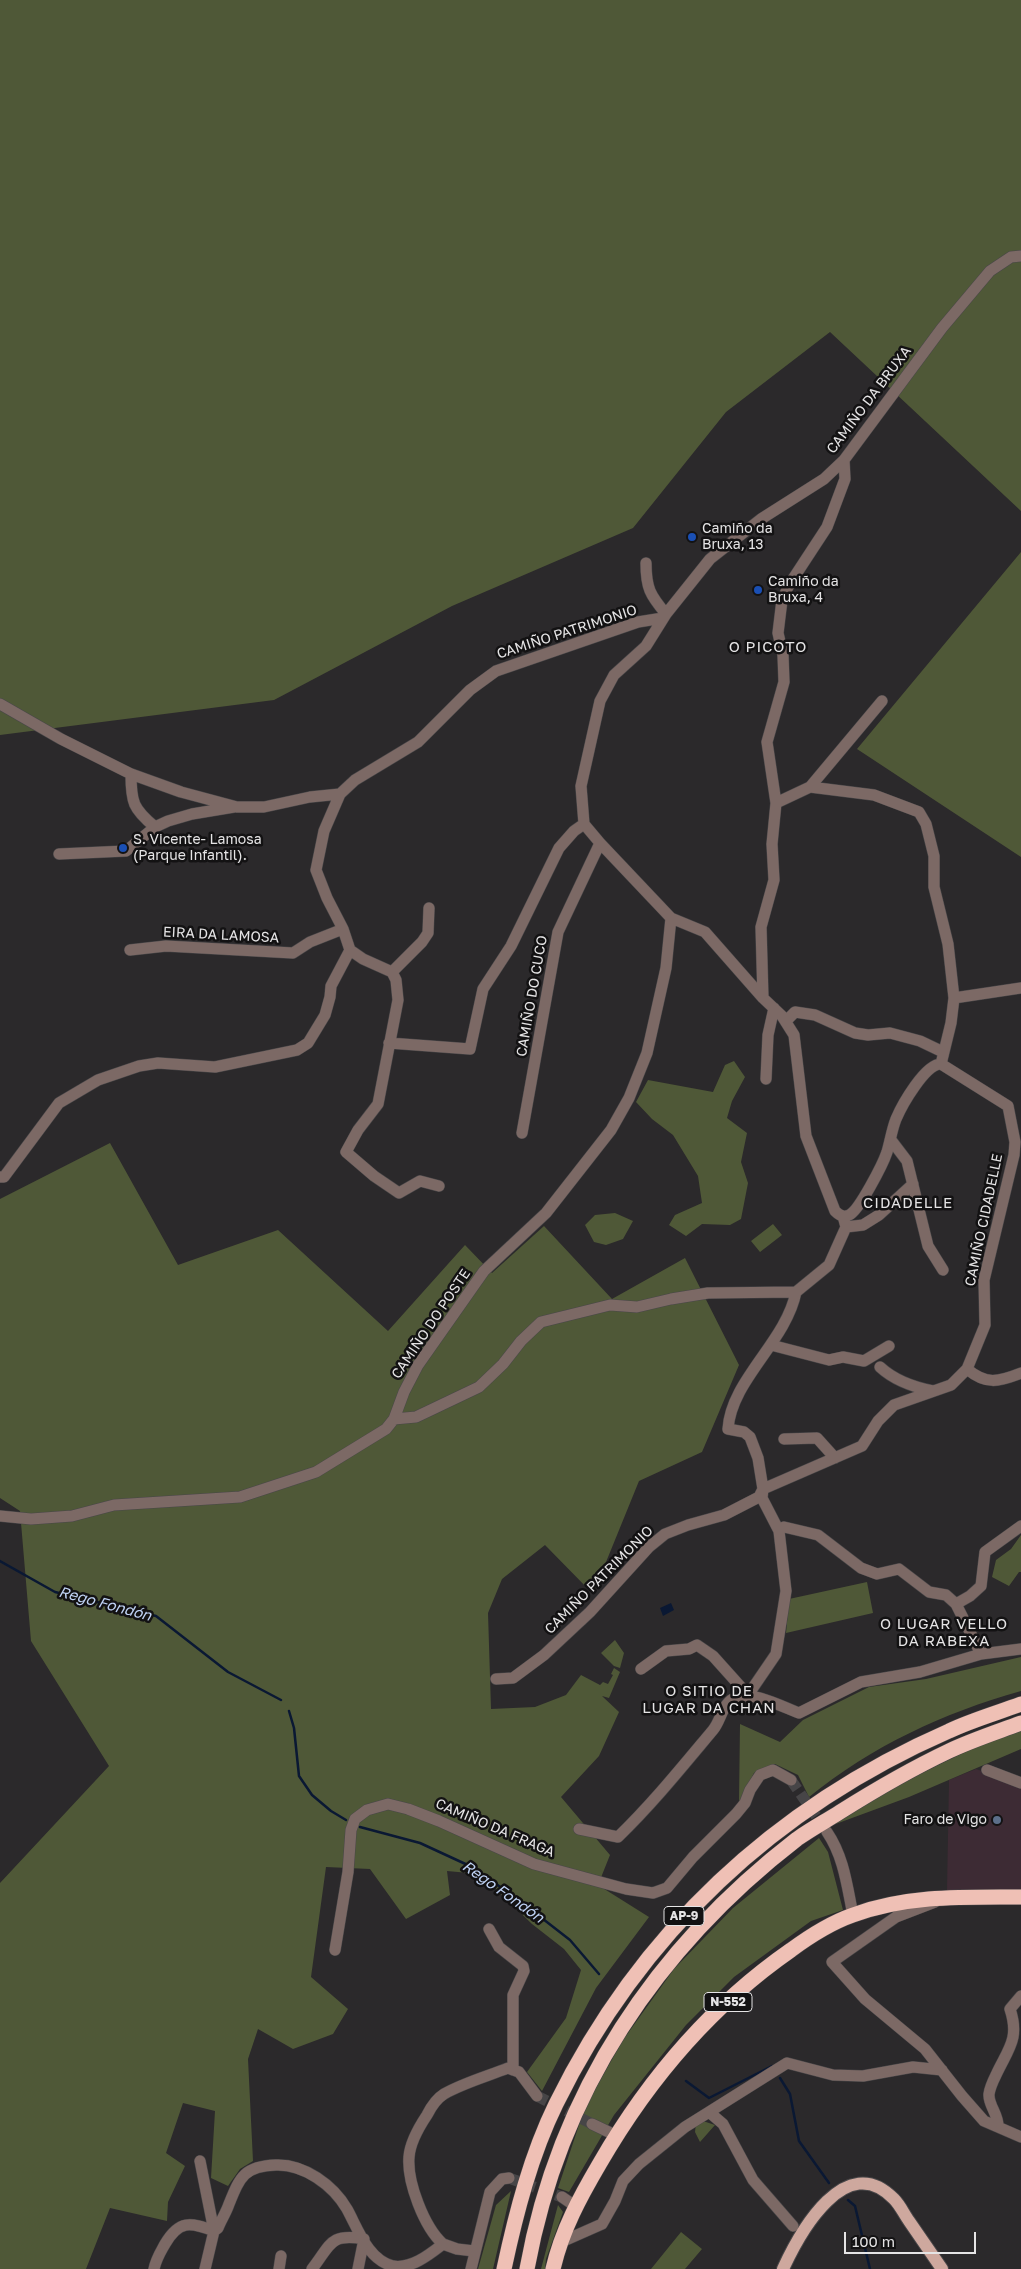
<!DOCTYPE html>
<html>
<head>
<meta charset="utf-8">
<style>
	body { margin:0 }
	#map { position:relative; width:1021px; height:2269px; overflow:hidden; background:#2b292b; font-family:"Golos Text",sans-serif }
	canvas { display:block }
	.scale { position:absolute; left:844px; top:2232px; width:132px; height:22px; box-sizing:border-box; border:2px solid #e5e4e5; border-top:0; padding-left:6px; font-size:15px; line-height:18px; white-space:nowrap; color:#e5e4e5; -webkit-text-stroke:4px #131213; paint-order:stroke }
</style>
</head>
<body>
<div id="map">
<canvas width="1021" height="2269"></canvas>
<div class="scale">100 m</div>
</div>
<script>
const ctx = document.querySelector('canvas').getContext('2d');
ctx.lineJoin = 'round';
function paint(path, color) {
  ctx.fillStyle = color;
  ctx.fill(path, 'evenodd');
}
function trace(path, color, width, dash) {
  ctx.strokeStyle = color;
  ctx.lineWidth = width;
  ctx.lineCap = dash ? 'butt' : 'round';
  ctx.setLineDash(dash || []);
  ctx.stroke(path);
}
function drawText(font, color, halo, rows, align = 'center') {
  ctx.font = font + ' "Golos Text",sans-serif';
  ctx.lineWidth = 5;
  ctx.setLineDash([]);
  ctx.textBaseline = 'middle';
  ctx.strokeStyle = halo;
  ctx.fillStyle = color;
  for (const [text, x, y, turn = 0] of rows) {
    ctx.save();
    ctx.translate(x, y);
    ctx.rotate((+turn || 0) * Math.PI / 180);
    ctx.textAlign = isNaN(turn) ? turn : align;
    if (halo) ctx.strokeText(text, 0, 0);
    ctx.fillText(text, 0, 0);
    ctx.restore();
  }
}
const commercial = new Path2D(`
	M 976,1769 L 1021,1785 L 1021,1891 L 947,1890 L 949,1780 Z`);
const green = new Path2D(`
	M 0,0 L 1021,0 L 1021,511 L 830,332 L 726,412 L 633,528 L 452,606 L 274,700 L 0,735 Z
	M 1021,552 L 1021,857 L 857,749 Z
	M 734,1061 L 745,1077 L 732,1101 L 727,1118 L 747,1133 L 741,1162 L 748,1183 L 741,1219 L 730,1225 L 702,1224 L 686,1236 L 669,1225 L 675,1215 L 702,1203 L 698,1176 L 673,1135 L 652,1119 L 636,1102 L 648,1080 L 713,1092 L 725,1065 Z
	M 110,1143 L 178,1265 L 278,1230 L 388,1331 L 465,1245 L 492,1273 L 544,1226 L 612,1299 L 685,1258 L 739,1365 L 702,1452 L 639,1481 L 593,1594 L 545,1545 L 502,1579 L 488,1613 L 491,1709 L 535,1707 L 566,1695 L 581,1675 L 600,1685 L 603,1682 L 608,1684 L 613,1675 L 611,1674 L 614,1668 L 620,1672 L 609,1698 L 602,1696 L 619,1712 L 599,1756 L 561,1797 L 610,1855 L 598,1885 L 649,1917 L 596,1988 L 542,2091 L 527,2072 L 566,2018 L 581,1970 L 564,1949 L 532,1924 L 480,1874 L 447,1871 L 450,1895 L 406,1919 L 370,1869 L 326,1867 L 311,1977 L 348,2009 L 333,2034 L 293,2049 L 258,2029 L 248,2059 L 253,2161 L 240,2169 L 228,2186 L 211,2178 L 215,2111 L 183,2103 L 166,2153 L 185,2166 L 168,2202 L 167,2221 L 110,2208 L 86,2269 L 0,2269 L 0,1883 L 109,1766 L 31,1641 L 20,1511 L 0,1498 L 0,1199 Z
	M 615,1213 L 633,1221 L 623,1239 L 606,1245 L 594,1242 L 585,1225 L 595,1215 Z
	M 773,1224 L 782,1235 L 760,1252 L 751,1241 Z
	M 1021,1535 L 1021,1572 L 1019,1572 L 1009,1586 L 992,1577 L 996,1560 L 1011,1549 Z
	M 867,1582 L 873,1613 L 786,1633 L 789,1599 Z
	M 615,1640 L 624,1653 L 620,1668 L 614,1666 L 601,1653 Z
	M 1021,1657 L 1021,1691 C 943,1713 872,1746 809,1797 L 798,1775 L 775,1764 L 754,1773 L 739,1803 L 740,1724 L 780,1742 L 803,1720 L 869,1687 L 926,1679 Z
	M 1021,1730 L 1021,1749 L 909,1797 L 833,1825 C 892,1787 955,1753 1021,1730 Z
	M 819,1838 L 828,1852 L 843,1910 L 811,1921 L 734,1977 L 686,2025 L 614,2115 L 569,2192 L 558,2188 L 585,2107 L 623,2040 L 674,1969 L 733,1908 Z
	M 700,2120 L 715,2125 L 700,2142 L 695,2132 L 696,2123 Z
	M 511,2191 L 493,2269 L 478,2269 L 496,2205 Z
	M 558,2205 L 563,2212 L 546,2259 L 545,2269 L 541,2269 Z
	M 681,2232 L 702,2249 L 685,2269 L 651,2269 Z`);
const water = new Path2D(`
	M 671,1603 L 674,1610 L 663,1616 L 660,1608 Z`);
const stream = new Path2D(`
	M 0,1561 L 55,1592 L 156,1616 L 228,1672 L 281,1700
	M 289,1711 L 294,1728 L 299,1776 L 312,1795 L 331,1811 L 346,1820
	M 360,1827 L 420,1843 L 472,1867 L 516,1898 L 570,1940 L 599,1974
	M 780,2078 L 790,2094 L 799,2141 L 829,2183
	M 686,2081 L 709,2098 L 772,2066
	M 848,2200 L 855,2206 L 870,2269`);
const minorTunnel = new Path2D(`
	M 791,1780 L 825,1829
	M 537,2096 L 592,2124
	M 509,2178 L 562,2197`);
const minor = new Path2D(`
	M 1021,256 L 1011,257 L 990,271 L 942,328 L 844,460 L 824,479 L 761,519 L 710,559 L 666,614 L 646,646 L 614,675 L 600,701 L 581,786 L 584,824 L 600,843 L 671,918 L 705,932 L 763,998 L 782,1016 L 794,1035 L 806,1136 L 835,1211 C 839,1215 844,1218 849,1215 C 859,1211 883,1164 887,1152 C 890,1142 892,1129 896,1119 C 902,1105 925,1064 941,1064 L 1008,1106 L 1015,1142 L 1014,1155 L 984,1280 L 985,1325 L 967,1369 C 986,1385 998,1382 1021,1373
	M 646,563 C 646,588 650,595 666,614
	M 0,704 L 61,739 L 131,774 L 181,792 L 237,807 L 264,807 L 310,797 L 340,794
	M 131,774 C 131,802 133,809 155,827
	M 810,787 L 874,795 L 919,812 L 926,824 L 934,856 L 934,887 L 948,944 L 954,998 L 951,1023 L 941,1064
	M 776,803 L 810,787 L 882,701
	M 59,854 L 126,851 L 155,827 L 168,821 L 192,814 L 234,807
	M 343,929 L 327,898 L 316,870 L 324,831 L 340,794 L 355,780 L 418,742 L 470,690 L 496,671 L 638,622 L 663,618
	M 350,950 L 363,959 L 392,972 L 422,942 L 428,933 L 429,908
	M 392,972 L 396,980 L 398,1000 L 378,1104 L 358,1130 L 346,1152 L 374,1176 L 399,1193 L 420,1181 L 439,1186
	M 763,998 L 761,927 L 774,880 L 772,844 L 776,803 L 767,742 L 784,682 L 783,655 L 778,633 L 782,600 L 789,585 L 827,527 L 845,479 L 844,460
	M 954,998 L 1021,988
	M 786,1021 L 795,1012 L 815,1015 L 855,1033 L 868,1035 L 890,1033 L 920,1041 L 943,1052
	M 389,1043 L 470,1049 L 483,989 L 511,946 L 559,848 L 574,831 L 584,824
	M 766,1079 L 768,1035 L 774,1008
	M 522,1133 L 558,932 L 600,843
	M 891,1140 L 907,1161 L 928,1246 L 943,1270
	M 0,1177 L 4,1177 L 59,1103 L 98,1080 L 139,1066 L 158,1063 L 215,1067 L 297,1050 L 308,1043 L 325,1015 L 330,997 L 331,986 L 350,950 L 343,929 L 310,942 L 293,953 L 166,946 L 130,950
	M 846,1227 L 863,1225 L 879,1215 L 913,1184
	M 796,1292 L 829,1265 L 846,1227 L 843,1216
	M 771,1345 L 829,1360 L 843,1357 L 864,1361 L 889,1346
	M 880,1367 C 895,1381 913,1387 933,1391
	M 394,1419 L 416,1417 L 479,1387 L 503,1364 L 521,1341 L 541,1322 L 610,1305 L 637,1307 L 671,1299 L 708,1293 L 796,1292
	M 784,1439 L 817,1438 L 835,1458
	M 0,1516 L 31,1519 L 72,1516 L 114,1505 L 240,1497 L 316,1472 L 386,1429 L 394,1419 L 404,1392 L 418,1365 L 484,1271 L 546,1213 L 611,1130 L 629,1098 L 647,1053 L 666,968 L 671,918
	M 784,1527 L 818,1535 L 861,1568 L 877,1574 L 899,1569 L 929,1592 L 946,1595 L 956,1604 L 981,1654
	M 956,1604 L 970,1596 L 981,1586 L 985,1552 L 1021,1526
	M 641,1669 L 666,1651 L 689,1649 L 697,1645 L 713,1656 L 748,1695 L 776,1654 L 786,1591 L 779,1531 L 762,1498 L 763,1489 L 758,1458 L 750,1437 L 744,1432 L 728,1429 C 731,1380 786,1342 796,1292
	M 496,1679 L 513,1678 L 544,1655 L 590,1612 L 649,1547 L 665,1534 L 688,1525 L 724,1515 L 759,1497 L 763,1489 L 862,1446 L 878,1421 L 894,1405 L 951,1385 L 967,1369
	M 987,1770 L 1021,1783
	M 579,1829 L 618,1837 C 653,1803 682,1767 713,1730 C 722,1719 722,1702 737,1697 C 752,1691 783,1707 799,1713 L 861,1682 L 920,1672 L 981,1654 L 1021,1649
	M 827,1832 C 844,1857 847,1886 853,1915
	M 935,1902 L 896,1917 L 832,1962 L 865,1999 L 925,2049 L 962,2096 L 984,2121 L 1021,2137
	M 489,1929 L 499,1947 L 523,1966 L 524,1971 L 513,1995 L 513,2070
	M 335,1950 L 348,1872 L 351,1830 L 355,1819 L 367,1810 L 388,1804 L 408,1809 L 439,1821 L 534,1864 L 626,1889 L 653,1893 L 667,1888 L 693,1857 L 736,1814 L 745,1803 L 750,1790 L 760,1775 L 773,1770 L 791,1780
	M 709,2112 L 787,2063 L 833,2075 L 863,2076 L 913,2067 L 942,2070
	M 592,2124 L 615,2135
	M 998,2127 C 999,2115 988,2105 989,2094 C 990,2087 993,2081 996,2075 C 1008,2049 1020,2039 1010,2009 L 1021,1996
	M 200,2161 L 214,2231 L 205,2269
	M 562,2197 L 575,2206
	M 214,2231 L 218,2228 C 221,2220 226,2213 229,2204 C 240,2177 244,2166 276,2165 C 304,2164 333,2185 347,2209 C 358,2229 368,2260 393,2266 C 412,2269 430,2254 443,2244 L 457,2249 L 474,2251
	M 559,2243 L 602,2224 L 615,2201 L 623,2181 L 639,2164 L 685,2127 L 709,2112 L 723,2124 L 753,2180 L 793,2226
	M 443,2244 C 424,2227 407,2182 409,2157 C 410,2142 419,2127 427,2115 C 431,2107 436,2099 444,2094 C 463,2083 488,2076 508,2068 L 519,2072 L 537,2096
	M 154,2269 C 156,2259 160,2253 165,2244 C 179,2220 190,2222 214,2231
	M 279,2269 L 281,2256
	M 312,2269 C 331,2245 329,2233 364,2239 L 358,2269
	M 471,2269 L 490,2192 L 502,2179 L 509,2178`);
const major = new Path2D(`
	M 783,2269 C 800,2232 846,2149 894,2199 C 900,2205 904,2214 909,2221 C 920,2237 931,2253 942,2269`);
const highway = new Path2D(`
	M 504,2269 C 516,2213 531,2155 556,2104 C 640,1933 775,1807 949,1731 C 972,1720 997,1713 1021,1704
	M 527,2269 C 559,2092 657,1947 797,1839 C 811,1829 826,1821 840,1812 C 875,1790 911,1769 949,1751 C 972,1740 997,1732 1021,1723
	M 553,2269 C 562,2230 580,2197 600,2163 C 648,2080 712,2005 791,1950 C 810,1936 830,1923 853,1915 C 907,1895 964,1897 1021,1897`);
const markers = [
	[692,537,5,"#1a4fb4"],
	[758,590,5,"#1a4fb4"],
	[123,848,5,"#1a4fb4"],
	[997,1820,5,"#5c6f8a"]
];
const shields = [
	[684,1916,40],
	[728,2002,48]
];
const shieldNames = [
	["AP-9",684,1916],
	["N-552",728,2002]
];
const streetNames = [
	["CAMIÑO DA BRUXA",869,400,-53],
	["CAMIÑO PATRIMONIO",567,632,-18],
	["EIRA DA LAMOSA",221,935,3],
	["CAMIÑO DO CUCO",532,996,-80],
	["CAMIÑO CIDADELLE",984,1220,-78],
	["CAMIÑO DO POSTE",431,1324,-56],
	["CAMIÑO PATRIMONIO",599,1580,-45],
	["CAMIÑO DA FRAGA",495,1828,23]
];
const poiNames = [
	["Camiño da",702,529],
	["Bruxa, 13",702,545],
	["Camiño da",768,582],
	["Bruxa, 4",768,598],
	["S. Vicente- Lamosa",133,840],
	["(Parque Infantil).",133,856],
	["Faro de Vigo",987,1820,"right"]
];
const neighbourhoodNames = [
	["O PICOTO",768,647],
	["CIDADELLE",908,1203],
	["O LUGAR VELLO",944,1624],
	["DA RABEXA",944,1641],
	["O SITIO DE",709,1691],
	["LUGAR DA CHAN",709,1708]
];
const waterNames = [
	["Rego Fondón",105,1604,15],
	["Rego Fondón",503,1892,35]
];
paint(commercial, '#3d2b34');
paint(green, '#4f5837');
paint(water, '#0a1833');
trace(stream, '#0a1833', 2.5);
trace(minorTunnel, '#474547', 11, [11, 5.5]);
trace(minor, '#494749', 12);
trace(major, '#494749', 14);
trace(highway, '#494749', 16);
trace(minor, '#7c6965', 11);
trace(major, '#cea89e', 12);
trace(highway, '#efc0b5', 15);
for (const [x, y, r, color] of markers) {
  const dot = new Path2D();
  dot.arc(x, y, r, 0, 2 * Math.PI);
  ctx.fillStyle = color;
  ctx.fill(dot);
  trace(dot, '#131213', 2);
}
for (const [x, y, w] of shields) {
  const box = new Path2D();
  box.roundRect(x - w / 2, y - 9.5, w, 19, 4);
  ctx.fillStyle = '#131213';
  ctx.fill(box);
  trace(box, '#e5e4e5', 1);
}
drawText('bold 12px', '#e5e4e5', null, shieldNames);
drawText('14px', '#e5e4e5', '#131213', streetNames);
drawText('14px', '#e5e4e5', '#131213', poiNames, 'left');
ctx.letterSpacing = '1px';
drawText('15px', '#e5e4e5', '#131213', neighbourhoodNames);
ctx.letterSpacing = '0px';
drawText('italic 15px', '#bfd2f4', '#131213', waterNames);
</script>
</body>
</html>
